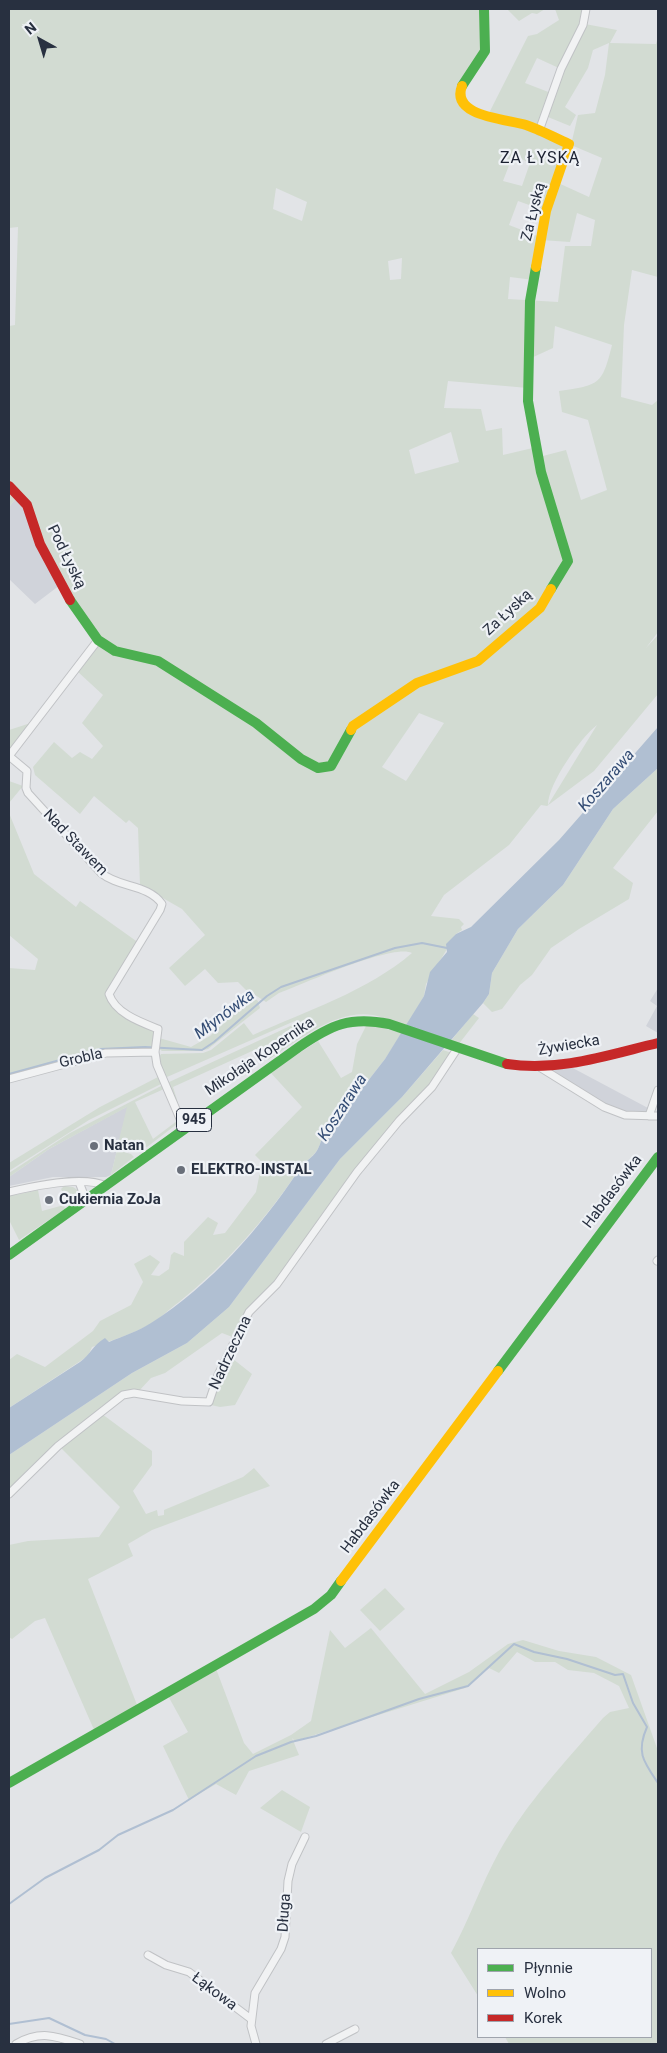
<!DOCTYPE html>
<html>
<head>
<meta charset="utf-8">
<style>
	body { margin:0 }
	#map { position:relative; width:667px; height:2053px; overflow:hidden; background:#e2e4e7; font-family:Roboto,sans-serif }
	canvas { display:block }
	.frame { position:absolute; inset:0; border:10px solid #283040; pointer-events:none }
	.legend { position:absolute; left:477px; top:1948px; width:175px; height:90px; box-sizing:border-box; background:#eff2f6; border:1px solid #9fa4ad; margin:0; padding:6px 9px; list-style:none; font-size:15px; color:#283040 }
	.legend li { display:flex; align-items:center; gap:10px; height:25px }
	.legend b { width:25px; border:1px solid #9fa4ad }
	.north { position:absolute; left:15px; top:15px; width:50px; height:50px; -webkit-text-stroke:4px #eff2f6; paint-order:stroke; rotate:321deg; font-size:14px; font-weight:700; line-height:20px; text-align:center; color:#283040 }
	.north::after { content:''; display:block; margin:auto; width:18px; height:22px; background:#283040; clip-path:polygon(50% 0,100% 100%,50% 72%,0 100%) }
</style>
</head>
<body>
<div id="map">
<canvas width="667" height="2053"></canvas>
<div class="frame"></div>
<ul class="legend">
<li><b style="height:6px;background:#4caf50"></b>Płynnie</li>
<li><b style="height:6px;background:#ffc107"></b>Wolno</li>
<li><b style="height:6px;background:#c62828"></b>Korek</li>
</ul>
<div class="north">N</div>
</div>
<script>
const ctx = document.querySelector('canvas').getContext('2d');
ctx.lineJoin = 'round';
function paint(path, color) {
  ctx.fillStyle = color;
  ctx.fill(path, 'evenodd');
}
function trace(path, color, width, dash) {
  ctx.strokeStyle = color;
  ctx.lineWidth = width;
  ctx.lineCap = dash ? 'butt' : 'round';
  ctx.setLineDash(dash || []);
  ctx.stroke(path);
}
function drawText(font, color, halo, rows, align = 'center') {
  ctx.font = font + ' Roboto,sans-serif';
  ctx.lineWidth = 4.5;
  ctx.setLineDash([]);
  ctx.textBaseline = 'middle';
  ctx.strokeStyle = halo;
  ctx.fillStyle = color;
  for (const [text, x, y, turn = 0] of rows) {
    ctx.save();
    ctx.translate(x, y);
    ctx.rotate((+turn || 0) * Math.PI / 180);
    ctx.textAlign = isNaN(turn) ? turn : align;
    if (halo) ctx.strokeText(text, 0, 0);
    ctx.fillText(text, 0, 0);
    ctx.restore();
  }
}
const built = new Path2D(`
	M 17,497 L 25,508 L 60,585 L 35,604 L 9,579 L 9,507 Z
	M 658,988 L 658,1033 L 646,1026 L 657,1006 L 650,1001 Z
	M 569,1066 L 648,1108 L 647,1114 L 625,1113 L 604,1105 L 551,1071 Z
	M 128,1106 L 111,1175 L 106,1177 L 53,1177 L 9,1186 L 9,1177 L 49,1149 Z`);
const green = new Path2D(`
	M 9,9 L 484,9 L 486,37 L 461,100 L 487,117 L 528,36 L 537,34 L 559,20 L 555,9 L 586,9 L 585,24 L 617,30 L 610,43 L 656,44 L 658,37 L 658,277 L 632,270 L 624,325 L 621,397 L 652,405 L 658,400 L 658,632 L 646,648 L 658,635 L 658,694 L 594,771 L 547,806 L 541,805 L 509,845 L 444,895 L 431,916 L 459,919 L 464,924 L 461,927 L 462,930 L 456,934 L 426,984 L 424,996 L 407,1026 C 396,1023 385,1017 373,1015 C 335,1009 298,1041 268,1060 L 261,1047 L 173,1087 L 178,1103 L 175,1104 L 167,1083 L 299,1022 L 297,1020 L 167,1077 L 163,1075 L 159,1057 L 161,1054 L 203,1053 L 211,1050 L 244,1023 L 253,1035 C 306,1011 368,991 412,953 C 393,943 303,984 279,993 L 266,1002 L 252,993 L 250,994 L 238,982 L 218,983 L 205,969 L 185,986 L 169,968 L 205,935 L 182,909 L 140,885 L 138,828 L 129,820 L 126,823 L 94,796 L 80,814 L 35,775 L 33,767 L 54,742 L 72,758 L 80,752 L 92,759 L 103,746 L 82,723 L 103,695 L 77,671 L 98,640 L 76,611 L 27,505 L 17,497 L 9,507 L 9,326 L 15,325 L 18,227 L 9,228 ZM 609,43 L 605,75 L 595,113 L 578,115 L 571,145 L 602,158 L 589,197 L 556,182 L 569,144 L 539,131 L 543,115 L 570,126 L 576,115 L 565,107 L 588,68 L 593,50 ZM 537,58 L 561,69 L 551,93 L 525,83 ZM 513,155 L 530,163 L 522,186 L 503,181 ZM 276,188 L 307,202 L 302,221 L 273,209 ZM 518,201 L 546,211 L 541,240 L 570,242 L 577,213 L 595,220 L 591,246 L 565,246 L 558,302 L 508,299 L 510,277 L 534,280 L 540,237 L 509,225 ZM 402,258 L 401,279 L 390,280 L 388,261 ZM 555,326 L 612,345 C 602,385 600,385 559,391 L 562,412 L 588,420 L 607,490 L 581,500 L 566,450 L 539,457 L 537,447 L 503,455 L 502,428 L 486,431 L 481,409 L 444,408 L 448,381 L 528,388 L 529,359 L 553,348 ZM 451,432 L 459,462 L 415,474 L 409,450 ZM 419,713 L 444,723 L 406,781 L 382,767 ZM 597,725 L 548,805 C 548,784 581,737 597,725 Z
	M 507,9 L 545,9 L 537,14 L 532,13 L 519,21 Z
	M 37,721 L 9,757 L 9,730 Z
	M 658,768 L 658,811 L 613,868 L 633,883 L 629,899 L 579,929 L 551,948 L 532,975 L 520,985 L 502,1009 L 492,1012 L 483,1003 L 489,994 L 492,973 L 518,929 L 563,885 L 613,809 Z
	M 9,781 L 23,786 L 9,803 Z
	M 9,813 L 34,874 L 76,907 L 80,901 L 139,943 L 109,994 L 113,1002 L 155,1032 L 154,1050 L 108,1052 L 9,1077 L 9,968 L 35,970 L 38,959 L 9,935 Z
	M 251,996 L 258,1001 L 260,1008 L 208,1049 L 199,1051 L 162,1051 L 158,1048 L 159,1038 L 191,1047 L 210,1036 Z
	M 473,1014 L 479,1018 L 458,1045 L 450,1042 Z
	M 367,1024 L 402,1033 L 385,1059 L 321,1141 C 316,1158 308,1156 299,1170 C 265,1220 226,1264 179,1302 C 169,1309 160,1319 149,1325 C 131,1334 112,1341 92,1347 L 88,1356 L 9,1408 L 9,1360 L 17,1354 L 45,1367 L 93,1331 L 100,1321 L 131,1305 L 143,1282 L 134,1264 L 150,1255 L 160,1262 L 151,1275 L 159,1276 L 169,1269 L 171,1255 L 174,1252 L 184,1256 L 184,1242 L 208,1217 L 218,1223 L 213,1235 L 225,1233 L 256,1192 L 262,1162 L 255,1155 L 302,1107 L 270,1072 L 318,1041 L 341,1078 L 352,1072 L 357,1044 Z
	M 443,1050 L 452,1053 L 439,1074 L 356,1171 L 322,1214 L 275,1283 L 264,1292 L 235,1338 L 222,1333 L 165,1373 L 151,1378 L 138,1392 L 112,1400 L 9,1495 L 9,1455 L 132,1373 L 187,1343 L 229,1307 L 340,1159 L 402,1097 Z
	M 158,1077 L 161,1084 L 89,1120 L 9,1171 L 9,1163 L 100,1107 Z
	M 163,1085 L 164,1089 L 135,1102 L 153,1139 L 177,1121 L 177,1124 L 147,1147 L 119,1140 L 127,1107 L 49,1149 L 9,1177 L 9,1173 L 70,1133 Z
	M 117,1150 L 131,1154 L 134,1157 L 111,1175 Z
	M 64,1186 L 73,1187 L 79,1191 L 79,1199 L 70,1205 L 61,1189 Z
	M 38,1190 L 42,1211 L 64,1205 L 65,1209 L 19,1240 L 9,1220 L 9,1196 Z
	M 228,1355 L 252,1374 L 235,1405 L 220,1407 L 211,1405 Z
	M 102,1414 L 152,1451 L 152,1465 L 133,1491 L 146,1514 L 157,1510 L 158,1516 L 164,1515 L 164,1510 L 243,1477 L 254,1468 L 270,1486 L 152,1530 L 128,1544 L 133,1556 L 88,1579 L 139,1710 L 95,1732 L 45,1618 L 35,1621 L 12,1639 L 9,1637 L 9,1545 L 28,1541 L 99,1537 L 120,1507 L 60,1447 Z
	M 385,1588 L 405,1609 L 380,1631 L 360,1610 Z
	M 371,1628 L 425,1694 L 469,1672 L 508,1644 L 523,1640 L 559,1651 L 596,1657 L 631,1675 L 658,1751 L 658,2044 L 509,2044 L 505,2037 L 651,2037 L 651,1949 L 478,1949 L 478,1996 L 451,1953 C 469,1920 481,1885 499,1852 C 526,1803 566,1761 603,1718 L 610,1712 L 629,1708 L 619,1686 L 594,1673 L 568,1670 L 555,1662 L 535,1662 L 517,1652 L 499,1673 L 489,1668 L 465,1688 L 295,1741 L 292,1738 L 299,1755 L 249,1771 L 236,1795 L 216,1784 L 189,1800 L 163,1746 L 188,1732 L 167,1694 L 215,1666 L 244,1743 L 253,1754 L 291,1735 L 311,1721 L 330,1630 L 345,1648 Z
	M 282,1790 L 310,1807 L 301,1832 L 260,1808 Z`);
const water = new Path2D(`
	M 658,727 L 658,768 L 613,809 L 563,885 L 518,929 L 492,973 L 489,994 L 483,1003 L 402,1097 L 340,1159 L 229,1307 L 187,1343 L 132,1373 L 9,1455 L 9,1408 L 80,1362 C 91,1354 92,1346 105,1338 L 109,1342 C 123,1336 139,1331 151,1323 C 211,1285 260,1228 299,1170 C 308,1157 316,1158 321,1141 L 385,1059 L 424,996 L 430,972 L 447,952 L 446,944 L 456,934 L 471,927 L 559,840 Z`);
const stream = new Path2D(`
	M 9,1074 L 100,1049 L 145,1047 L 202,1050 L 214,1042 L 267,996 L 281,987 L 395,948 L 422,943 L 447,948
	M 9,1904 L 45,1878 L 99,1850 L 118,1835 L 173,1810 L 256,1756 L 291,1742 L 316,1736 L 419,1699 L 468,1686 L 514,1644 L 534,1652 L 567,1659 L 615,1675 L 623,1674 L 633,1703 L 647,1727 C 636,1752 643,1761 658,1783
	M 9,2024 L 49,2018 L 85,2035 L 106,2039 L 115,2044`);
const street = new Path2D(`
	M 539,131 L 561,69 L 583,25 L 586,9
	M 98,640 L 9,756 L 27,771 L 26,788 L 28,793 L 101,873 C 119,888 148,884 162,904 L 160,910 L 109,994 C 115,1013 140,1022 158,1029 L 155,1052 L 157,1065 L 184,1128
	M 541,1068 L 604,1107 L 625,1115 L 658,1116
	M 9,1079 L 106,1053 L 155,1052
	M 649,1116 L 658,1090
	M 79,1182 L 86,1200
	M 9,1192 C 34,1186 83,1175 106,1186
	M 657,1261 L 658,1260
	M 9,1494 L 58,1446 L 123,1395 L 134,1393 L 182,1401 L 209,1402 L 218,1375 L 249,1312 L 277,1284 L 357,1172 L 399,1121 L 432,1087 L 457,1049
	M 148,1955 L 166,1965 L 189,1972 L 251,2019
	M 16,2044 C 40,2030 56,2036 80,2044
	M 256,2044 L 251,2026 L 255,1993 L 281,1949 L 285,1937 L 288,1881 L 292,1864 L 305,1837
	M 326,2044 L 355,2029`);
const fast = new Path2D(`
	M 462,86 L 485,51 L 484,9
	M 536,267 L 530,301 L 528,401 L 541,472 L 568,561 L 551,589
	M 70,600 L 98,640 L 115,651 L 158,661 L 256,723 L 301,759 L 318,768 L 331,766 L 351,730
	M 9,1255 L 299,1047 C 331,1025 350,1016 389,1024 L 507,1064
	M 498,1371 L 658,1157
	M 9,1783 L 314,1609 L 331,1595 L 341,1581`);
const slow = new Path2D(`
	M 462,86 C 450,117 508,119 526,125 C 541,130 555,138 569,144 L 546,211 L 536,267
	M 351,730 L 353,726 L 417,683 L 478,661 L 540,608 L 551,589
	M 341,1581 L 498,1371`);
const jam = new Path2D(`
	M 9,486 L 27,505 L 40,544 L 70,600
	M 507,1064 C 559,1072 608,1055 658,1043`);
const markers = [
	[94,1146,5,"#696f7a"],
	[181,1170,5,"#696f7a"],
	[49,1200,5,"#696f7a"]
];
const shields = [
	[194,1120,35]
];
const shieldNames = [
	["945",194,1120]
];
const streetNames = [
	["Za Łyską",534,212,-76],
	["Pod Łyską",66,557,64],
	["Za Łyską",508,613,-43],
	["Nad Stawem",75,843,46],
	["Żywiecka",569,1046,-10],
	["Mikołaja Kopernika",260,1057,-34],
	["Grobla",81,1059,-13],
	["Habdasówka",613,1192,-53],
	["Nadrzeczna",231,1353,-65],
	["Habdasówka",371,1517,-53],
	["Długa",285,1913,-86],
	["Łąkowa",214,1992,37]
];
const poiNames = [
	["Natan",104,1146],
	["ELEKTRO-INSTAL",191,1170],
	["Cukiernia ZoJa",59,1200]
];
const neighbourhoodNames = [
	["ZA ŁYSKĄ",540,159]
];
const waterNames = [
	["Koszarawa",607,781,-49],
	["Młynówka",225,1015,-37],
	["Koszarawa",343,1108,-57]
];
paint(built, '#d0d3da');
paint(green, '#d2dbd2');
paint(water, '#b0bfd2');
trace(stream, '#b0bfd2', 2);
trace(street, '#c0c2c5', 9);
trace(street, '#f1f2f3', 7);
trace(fast, '#4caf50', 10);
trace(slow, '#ffc107', 10);
trace(jam, '#c62828', 10);
for (const [x, y, r, color] of markers) {
  const dot = new Path2D();
  dot.arc(x, y, r, 0, 2 * Math.PI);
  ctx.fillStyle = color;
  ctx.fill(dot);
  trace(dot, '#eff2f6', 2);
}
for (const [x, y, w] of shields) {
  const box = new Path2D();
  box.roundRect(x - w / 2, y - 11.5, w, 23, 4);
  ctx.fillStyle = '#eff2f6';
  ctx.fill(box);
  trace(box, '#283040', 1);
}
drawText('bold 14px', '#283040', null, shieldNames);
drawText('15px', '#283040', '#eff2f6', streetNames);
drawText('bold 15px', '#283040', '#eff2f6', poiNames, 'left');
ctx.letterSpacing = '1px';
drawText('16px', '#1b2131', '#eff2f6', neighbourhoodNames);
ctx.letterSpacing = '0px';
drawText('italic 16px', '#334c74', '#eff2f6', waterNames);
</script>
</body>
</html>
